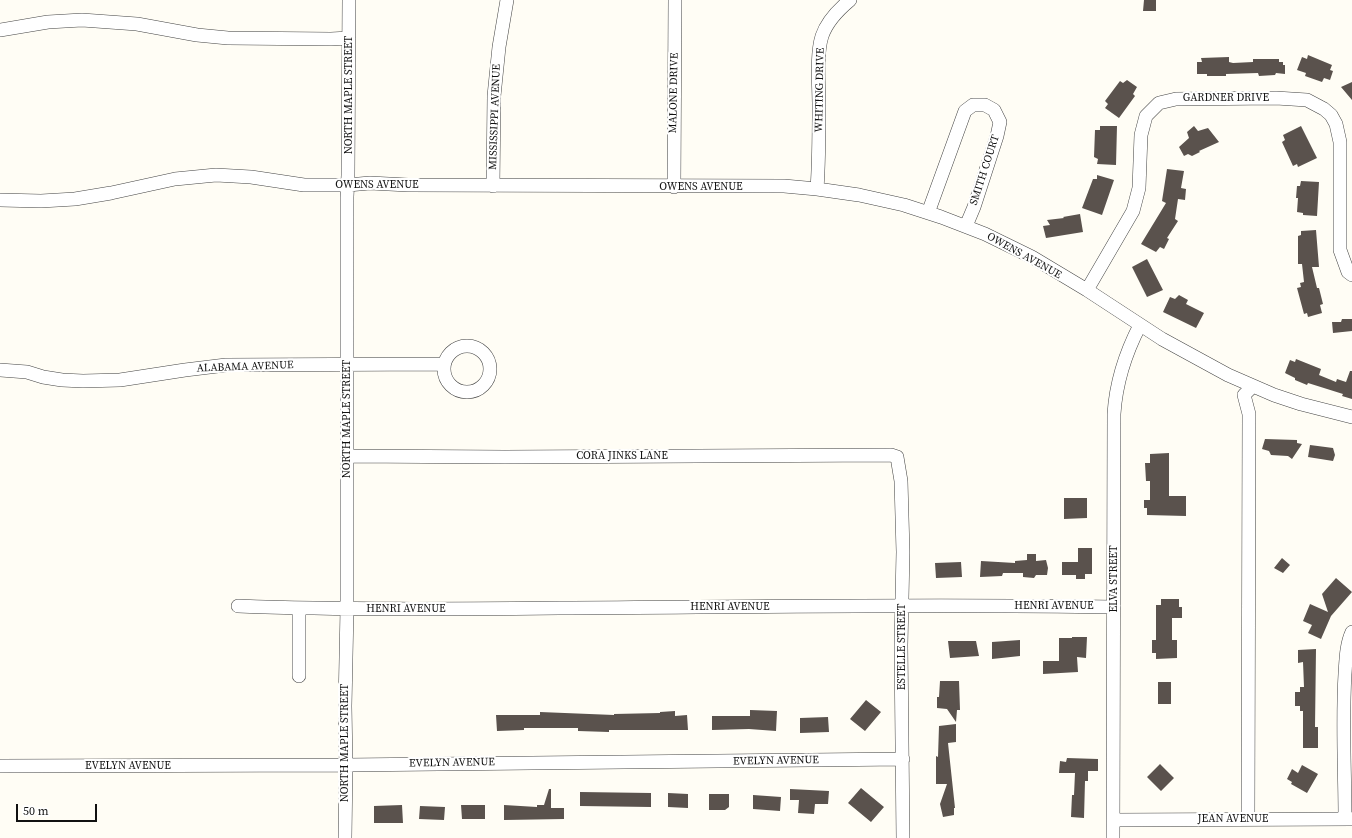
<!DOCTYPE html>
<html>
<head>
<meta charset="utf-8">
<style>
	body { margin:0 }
	#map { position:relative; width:1352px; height:838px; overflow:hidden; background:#fffdf5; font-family:"Source Serif 4",serif }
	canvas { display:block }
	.scale { position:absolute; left:16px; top:804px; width:81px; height:18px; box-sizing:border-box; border:2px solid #111; border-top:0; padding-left:5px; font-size:12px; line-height:14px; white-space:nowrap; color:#111; -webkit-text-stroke:3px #fff; paint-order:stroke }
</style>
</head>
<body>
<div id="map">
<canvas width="1352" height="838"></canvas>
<div class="scale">50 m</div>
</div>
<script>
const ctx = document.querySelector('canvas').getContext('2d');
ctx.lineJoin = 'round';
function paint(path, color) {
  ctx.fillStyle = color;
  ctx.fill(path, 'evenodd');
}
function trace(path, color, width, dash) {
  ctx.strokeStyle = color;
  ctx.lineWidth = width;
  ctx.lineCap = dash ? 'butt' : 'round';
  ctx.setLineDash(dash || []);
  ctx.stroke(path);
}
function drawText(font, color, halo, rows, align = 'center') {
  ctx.font = font + ' "Source Serif 4",serif';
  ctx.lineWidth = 4;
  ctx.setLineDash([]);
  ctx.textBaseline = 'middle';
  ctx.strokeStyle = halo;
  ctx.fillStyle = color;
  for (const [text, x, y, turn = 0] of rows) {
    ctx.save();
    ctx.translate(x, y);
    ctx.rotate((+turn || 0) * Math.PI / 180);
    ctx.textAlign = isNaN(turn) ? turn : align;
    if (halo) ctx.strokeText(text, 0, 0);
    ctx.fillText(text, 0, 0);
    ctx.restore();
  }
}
const building = new Path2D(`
	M 1144,0 L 1156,0 L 1156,11 L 1143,11 Z
	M 1308,55 L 1332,65 L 1330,70 L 1333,71 L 1330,80 L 1324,78 L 1322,82 L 1305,76 L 1306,73 L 1297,70 L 1302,57 L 1307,59 Z
	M 1229,57 L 1229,62 L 1233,63 L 1253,62 L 1253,59 L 1279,59 L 1279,62 L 1283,62 L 1283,65 L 1285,65 L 1285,74 L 1276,73 L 1275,75 L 1259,76 L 1258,73 L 1226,74 L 1226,76 L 1207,76 L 1207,74 L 1197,74 L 1197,62 L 1202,62 L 1201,58 Z
	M 1127,80 L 1137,87 L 1133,94 L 1135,96 L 1119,118 L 1105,108 L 1108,104 L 1105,101 L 1120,81 L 1123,83 Z
	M 1352,82 L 1352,100 L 1341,87 Z
	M 1100,126 L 1117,126 L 1116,165 L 1097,164 L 1098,159 L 1094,157 L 1095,130 L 1100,130 Z
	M 1194,126 L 1198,131 L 1208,128 L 1219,142 L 1199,151 L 1200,152 L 1192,156 L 1188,154 L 1184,156 L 1179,147 L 1189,138 L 1187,132 Z
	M 1301,126 L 1317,158 L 1298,167 L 1297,164 L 1293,166 L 1282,142 L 1285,140 L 1283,135 Z
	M 1167,169 L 1184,171 L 1181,188 L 1186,189 L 1185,200 L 1178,199 L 1175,219 L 1178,221 L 1167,238 L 1169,239 L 1164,249 L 1160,247 L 1156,252 L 1141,244 L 1166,203 L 1162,201 Z
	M 1097,175 L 1114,180 L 1102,215 L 1082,208 L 1093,179 L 1097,179 Z
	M 1301,181 L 1319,182 L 1317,216 L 1303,215 L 1303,213 L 1297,212 L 1298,198 L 1296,198 L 1297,186 L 1300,186 Z
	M 1080,214 L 1083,232 L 1046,238 L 1043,226 L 1050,225 L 1047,220 L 1064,218 L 1063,217 Z
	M 1316,230 L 1319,267 L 1312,267 L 1317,288 L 1319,288 L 1323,304 L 1320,305 L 1322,313 L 1308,317 L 1307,313 L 1304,314 L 1297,288 L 1301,287 L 1300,283 L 1304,282 L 1302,264 L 1298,264 L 1298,236 L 1301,235 L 1301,231 Z
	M 1147,259 L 1163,290 L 1147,297 L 1132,267 Z
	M 1179,295 L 1188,300 L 1186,304 L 1204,313 L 1196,328 L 1163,312 L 1170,297 L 1175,299 Z
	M 1342,319 L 1352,319 L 1352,331 L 1333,333 L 1332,322 L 1341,322 Z
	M 1296,359 L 1321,369 L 1319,375 L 1336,382 L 1337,379 L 1346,382 L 1350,371 L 1352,371 L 1352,399 L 1342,396 L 1343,394 L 1308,383 L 1307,385 L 1295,380 L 1295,378 L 1285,373 L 1290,360 L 1295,362 Z
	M 1265,439 L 1297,440 L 1297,443 L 1302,444 L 1292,459 L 1288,456 L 1271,455 L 1269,451 L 1262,449 Z
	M 1310,445 L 1333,448 L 1335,455 L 1333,461 L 1308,457 Z
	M 1169,453 L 1169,496 L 1186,496 L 1186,516 L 1147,515 L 1147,508 L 1144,508 L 1144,500 L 1150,500 L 1150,481 L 1146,481 L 1145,463 L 1150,463 L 1150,454 Z
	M 1064,498 L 1087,498 L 1087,518 L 1064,519 Z
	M 1078,548 L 1092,548 L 1092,574 L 1085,574 L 1085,579 L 1076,579 L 1076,575 L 1062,575 L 1062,562 L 1078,562 Z
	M 1027,554 L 1036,554 L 1036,561 L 1046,560 L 1048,568 L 1047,575 L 1036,575 L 1034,578 L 1023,577 L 1023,573 L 1003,573 L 1002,576 L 980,577 L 981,561 L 1015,563 L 1015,561 L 1027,560 Z
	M 1282,558 L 1290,565 L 1283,573 L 1274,568 Z
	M 961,562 L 962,577 L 936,578 L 935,563 Z
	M 1336,578 L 1352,592 L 1331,616 L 1321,639 L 1308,633 L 1312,625 L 1303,621 L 1310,604 L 1328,612 L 1322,594 Z
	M 1161,599 L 1179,599 L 1179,607 L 1182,607 L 1182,618 L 1172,618 L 1172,640 L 1177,640 L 1177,658 L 1156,659 L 1156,653 L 1152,653 L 1152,640 L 1156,640 L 1156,605 L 1161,605 Z
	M 1072,637 L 1087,637 L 1086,658 L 1077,657 L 1078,672 L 1043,674 L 1043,661 L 1059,661 L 1059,638 L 1072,638 Z
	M 1020,640 L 1020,656 L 992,659 L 992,642 Z
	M 948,641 L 976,641 L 979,656 L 950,658 Z
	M 1316,649 L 1315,727 L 1318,727 L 1318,748 L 1303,748 L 1303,711 L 1300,711 L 1300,706 L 1295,706 L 1295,692 L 1300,692 L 1300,687 L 1304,687 L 1303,662 L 1298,663 L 1298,650 Z
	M 940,681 L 959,681 L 960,710 L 957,710 L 956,722 L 947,709 L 937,708 L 937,697 L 939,697 Z
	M 1158,682 L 1171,682 L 1171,704 L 1158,704 Z
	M 866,700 L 881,712 L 865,731 L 850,719 Z
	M 750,710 L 777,711 L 776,731 L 749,729 L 712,730 L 712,716 L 750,716 Z
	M 675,711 L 675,716 L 687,715 L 688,730 L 609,730 L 609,732 L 578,731 L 578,728 L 524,728 L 524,730 L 497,731 L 496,715 L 540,715 L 540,712 L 614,715 L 614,714 L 660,713 L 660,712 Z
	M 828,717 L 829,732 L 800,733 L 800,718 Z
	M 956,724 L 956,742 L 948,743 L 955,808 L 954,808 L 954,815 L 943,817 L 940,804 L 947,784 L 936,784 L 936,756 L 938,757 L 939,726 Z
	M 1067,758 L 1098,759 L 1098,771 L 1088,771 L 1088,781 L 1085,781 L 1084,818 L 1071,817 L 1072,795 L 1074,795 L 1075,773 L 1059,773 L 1060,761 L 1066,762 Z
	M 1160,764 L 1174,778 L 1161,791 L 1147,777 Z
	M 1302,765 L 1318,774 L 1307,793 L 1291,784 L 1292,782 L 1287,779 L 1292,769 L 1298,773 Z
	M 861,788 L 884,807 L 871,822 L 848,803 Z
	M 549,789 L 551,789 L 551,808 L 564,808 L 564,819 L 504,820 L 504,805 L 537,807 L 537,805 L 544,805 Z
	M 790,789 L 829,791 L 828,804 L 815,804 L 814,814 L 798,813 L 799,800 L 790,800 Z
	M 580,792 L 651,793 L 651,807 L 580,806 Z
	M 668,793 L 688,794 L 688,808 L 668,807 Z
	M 709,794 L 729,794 L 729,807 L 725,810 L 709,810 Z
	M 753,795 L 781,797 L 780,811 L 753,809 Z
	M 402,805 L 403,823 L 374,823 L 374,806 Z
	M 461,805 L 485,805 L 485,819 L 462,819 Z
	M 420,806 L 445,807 L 444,820 L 419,819 Z`);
const minor = new Path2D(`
	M 0,30 L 48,22 L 82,20 L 137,24 L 197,35 L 228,38 L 331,39 L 349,38
	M 493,186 L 494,96 L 499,47 L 507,0
	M 674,187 L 675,0
	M 817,189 C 819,162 819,134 819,106 C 819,86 816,55 822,36 C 827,21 838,10 850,0
	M 0,200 L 41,201 L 75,199 L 111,193 L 175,179 L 216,175 L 251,177 L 304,185 L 348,185 L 370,183 L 408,185 L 784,186 L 817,189 L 859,195 L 904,205 L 941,217 L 985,234 L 1032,257 L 1087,290 L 1162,339 L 1228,375 L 1274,395 L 1301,404 L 1352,417
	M 928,213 L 965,111 L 973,105 L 985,105 L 994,110 L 1000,122 L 997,136 L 974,207 L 966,226
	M 1087,290 L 1133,211 L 1139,188 L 1141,135 L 1146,116 L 1159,103 L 1176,99 L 1276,98 L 1307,100 L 1324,109 L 1331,115 L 1336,124 L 1340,142 L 1340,250 L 1348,272 L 1352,275
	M444 369a23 23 0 1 1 46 0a23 23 0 1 1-46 0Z
	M 0,370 L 27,372 L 43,377 L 62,380 L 83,381 L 120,380 L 185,370 L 226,365 L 444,364
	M 347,456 L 505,457 L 891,455 L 897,457 L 901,481 L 903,552 L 901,645 L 903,838
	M 238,606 C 345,610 452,609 560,608 C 744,607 929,604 1114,607
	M 299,608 L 299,676
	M 0,766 L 346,765 L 903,759
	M 1248,819 L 1249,414 L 1244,395 L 1252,387
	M 1345,819 C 1345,771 1342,723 1345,674 C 1346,660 1346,645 1352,632
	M 1113,820 L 1352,819
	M 345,838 L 346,765 L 345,706 L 347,609 L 347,197 L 348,175 L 349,0
	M 1113,838 L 1114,414 C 1116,382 1125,354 1140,325`);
const streetNames = [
	["WHITING DRIVE",820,90,-89],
	["MALONE DRIVE",674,93,-89],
	["NORTH MAPLE STREET",349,95,-90],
	["GARDNER DRIVE",1226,98],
	["MISSISSIPPI AVENUE",495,117,-88],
	["SMITH COURT",985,170,-72],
	["OWENS AVENUE",377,185],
	["OWENS AVENUE",701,187],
	["OWENS AVENUE",1024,256,29],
	["ALABAMA AVENUE",245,367,-2],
	["NORTH MAPLE STREET",347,419,-90],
	["CORA JINKS LANE",622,456],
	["ELVA STREET",1114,579,-90],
	["HENRI AVENUE",1054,606],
	["HENRI AVENUE",730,607],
	["HENRI AVENUE",406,609],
	["ESTELLE STREET",902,647,-90],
	["NORTH MAPLE STREET",345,743,-90],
	["EVELYN AVENUE",776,761,-1],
	["EVELYN AVENUE",452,763,-1],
	["EVELYN AVENUE",128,766],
	["JEAN AVENUE",1233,819]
];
paint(building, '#5a524d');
trace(minor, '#444', 14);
trace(minor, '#fff', 13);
drawText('11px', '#111', '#fff', streetNames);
</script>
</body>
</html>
